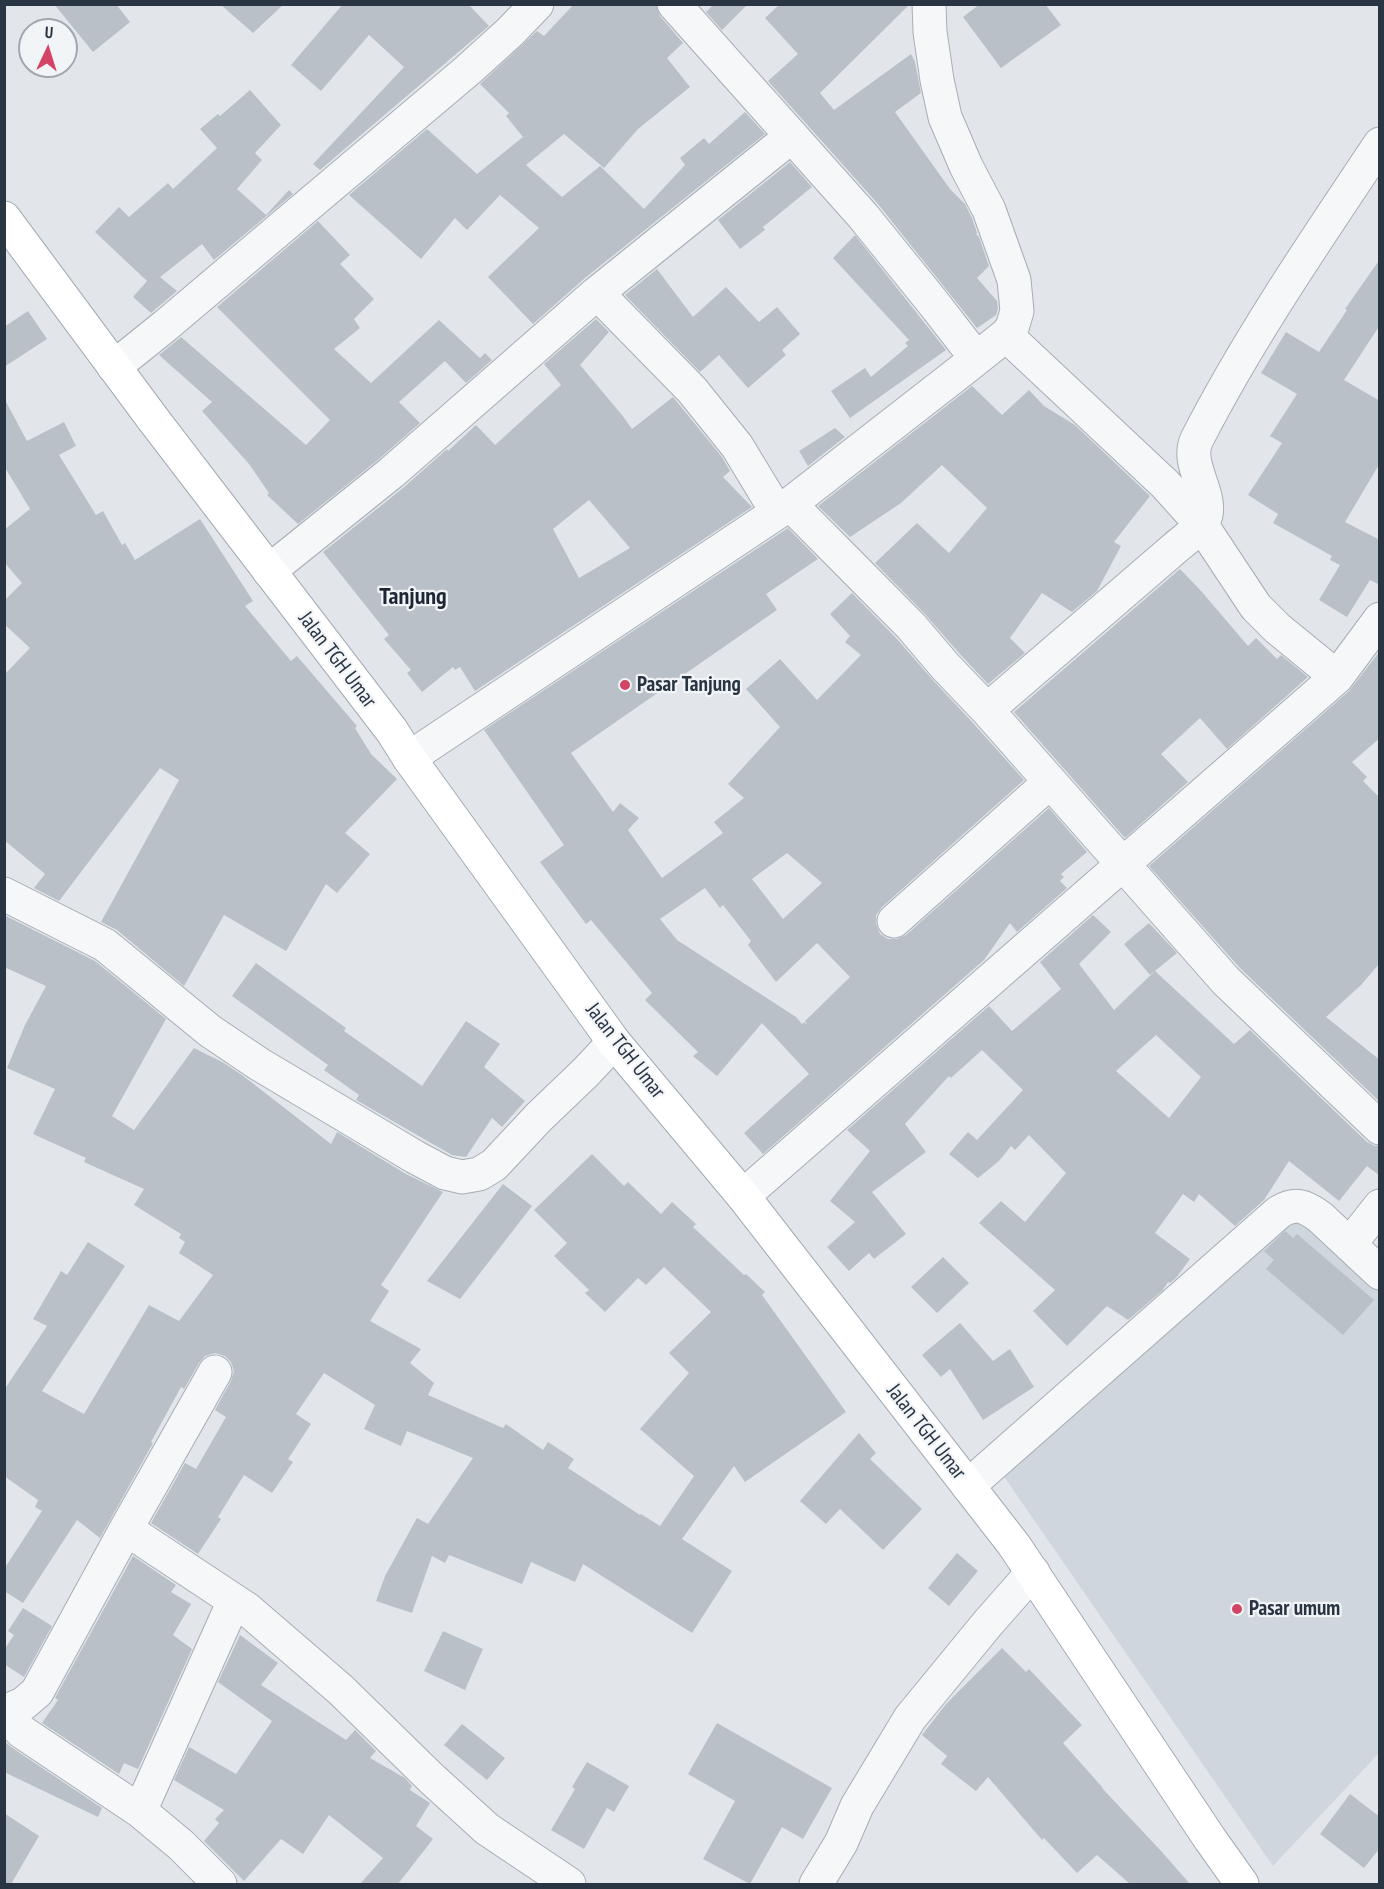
<!DOCTYPE html>
<html>
<head>
<meta charset="utf-8">
<style>
	body { margin:0 }
	#map { position:relative; width:1384px; height:1889px; overflow:hidden; background:#e2e6eb; font-family:"PT Sans Narrow",sans-serif }
	canvas { display:block }
	.frame { position:absolute; inset:0; border:6px solid #2a3543; pointer-events:none }
	.north { position:absolute; left:18px; top:18px; width:60px; height:60px; box-sizing:border-box; background:#f2f5f8; border:2px solid #a2a8b0; border-radius:50%; rotate:4deg; font-size:16px; font-weight:700; line-height:24px; text-align:center; color:#2a3543 }
	.north::after { content:''; display:block; margin:auto; width:21px; height:27px; background:#d24565; clip-path:polygon(50% 0,100% 100%,50% 72%,0 100%) }
</style>
</head>
<body>
<div id="map">
<canvas width="1384" height="1889"></canvas>
<div class="frame"></div>
<div class="north">U</div>
</div>
<script>
const ctx = document.querySelector('canvas').getContext('2d');
ctx.lineJoin = 'round';
function paint(path, color) {
  ctx.fillStyle = color;
  ctx.fill(path, 'evenodd');
}
function trace(path, color, width, dash) {
  ctx.strokeStyle = color;
  ctx.lineWidth = width;
  ctx.lineCap = dash ? 'butt' : 'round';
  ctx.setLineDash(dash || []);
  ctx.stroke(path);
}
function drawText(font, color, halo, rows, align = 'center') {
  ctx.font = font + ' "PT Sans Narrow",sans-serif';
  ctx.lineWidth = 4.5;
  ctx.setLineDash([]);
  ctx.textBaseline = 'middle';
  ctx.strokeStyle = halo;
  ctx.fillStyle = color;
  for (const [text, x, y, turn = 0] of rows) {
    ctx.save();
    ctx.translate(x, y);
    ctx.rotate((+turn || 0) * Math.PI / 180);
    ctx.textAlign = isNaN(turn) ? turn : align;
    if (halo) ctx.strokeText(text, 0, 0);
    ctx.fillText(text, 0, 0);
    ctx.restore();
  }
}
const built = new Path2D(`
	M 1299,1188 L 1379,1265 L 1379,1753 L 1273,1866 L 996,1465 Z`);
const building = new Path2D(`
	M 54,4 L 116,4 L 130,22 L 93,52 Z
	M 220,4 L 284,4 L 253,33 Z
	M 343,4 L 468,4 L 489,26 L 320,170 L 313,164 L 404,67 L 369,35 L 321,91 L 291,65 Z
	M 574,4 L 656,4 L 660,16 L 683,43 L 667,58 L 690,87 L 638,129 L 604,168 L 564,134 L 526,165 L 562,197 L 600,166 L 644,209 L 685,165 L 680,158 L 704,138 L 709,144 L 745,112 L 765,134 L 585,278 L 533,324 L 488,277 L 539,228 L 500,195 L 467,230 L 455,218 L 421,259 L 349,195 L 427,129 L 477,174 L 523,137 L 506,116 L 509,113 L 480,84 L 537,31 L 544,36 Z
	M 714,4 L 748,4 L 722,30 L 706,12 Z
	M 780,4 L 910,4 L 820,93 L 834,110 L 911,54 L 915,62 L 921,93 L 895,112 L 950,189 L 965,204 L 972,218 L 977,233 L 976,234 L 979,237 L 989,266 L 977,278 L 997,301 L 998,309 L 996,315 L 977,328 L 878,204 L 768,81 L 798,54 L 765,18 Z
	M 980,4 L 1045,4 L 1061,25 L 1001,68 L 963,17 Z
	M 250,90 L 281,125 L 255,153 L 262,160 L 237,189 L 266,215 L 289,190 L 293,194 L 214,260 L 202,244 L 160,277 L 177,291 L 151,313 L 133,297 L 147,281 L 95,232 L 119,207 L 129,217 L 168,183 L 173,189 L 217,148 L 200,129 L 218,114 L 220,116 Z
	M 790,162 L 812,187 L 763,227 L 765,230 L 740,249 L 718,220 Z
	M 318,221 L 350,255 L 340,264 L 374,299 L 354,319 L 360,328 L 334,349 L 371,383 L 439,320 L 480,358 L 485,353 L 492,360 L 466,383 L 445,361 L 399,402 L 420,423 L 379,459 L 298,524 L 267,495 L 269,493 L 249,464 L 202,411 L 212,402 L 159,355 L 181,337 L 306,445 L 330,420 L 217,307 Z
	M 855,235 L 946,350 L 850,418 L 831,391 L 865,368 L 871,377 L 908,346 L 905,343 L 909,340 L 833,258 Z
	M 1380,259 L 1380,325 L 1344,380 L 1380,401 L 1380,463 L 1345,522 L 1380,540 L 1380,585 L 1370,580 L 1347,617 L 1319,600 L 1340,565 L 1330,560 L 1332,556 L 1273,523 L 1278,514 L 1248,495 L 1282,443 L 1270,436 L 1297,394 L 1261,373 L 1286,332 L 1319,352 L 1347,310 L 1345,309 Z
	M 657,269 L 693,317 L 726,287 L 759,322 L 777,307 L 800,334 L 782,350 L 786,355 L 748,388 L 719,355 L 700,372 L 625,295 Z
	M 28,311 L 47,339 L 4,367 L 4,327 Z
	M 596,319 L 609,332 L 580,365 L 622,415 L 632,429 L 673,397 L 722,457 L 730,471 L 723,477 L 752,507 L 475,691 L 460,667 L 455,670 L 453,667 L 422,692 L 407,673 L 411,670 L 384,639 L 389,635 L 323,552 L 403,488 L 447,449 L 448,451 L 476,425 L 495,445 L 561,385 L 544,364 ZM 589,500 L 630,548 L 579,578 L 553,529 Z
	M 972,386 L 1002,415 L 1029,390 L 1044,406 L 1075,425 L 1150,496 L 1114,542 L 1121,546 L 1097,591 L 1072,612 L 1042,593 L 1010,638 L 1025,653 L 988,684 L 959,653 L 924,613 L 875,563 L 917,523 L 949,553 L 987,508 L 942,465 L 901,503 L 850,537 L 818,506 Z
	M 4,398 L 27,441 L 64,422 L 76,446 L 59,455 L 96,515 L 103,511 L 122,545 L 125,543 L 135,560 L 200,519 L 253,601 L 245,606 L 291,661 L 297,656 L 357,726 L 355,728 L 371,754 L 397,779 L 345,833 L 370,854 L 337,893 L 326,884 L 286,951 L 224,915 L 184,986 L 117,930 L 101,922 L 179,780 L 160,768 L 59,901 L 34,888 L 45,874 L 4,840 L 4,675 L 30,648 L 4,624 L 4,601 L 22,583 L 4,562 L 4,530 L 30,509 L 4,466 Z
	M 835,428 L 845,437 L 808,466 L 799,451 Z
	M 788,528 L 818,559 L 766,594 L 777,610 L 571,753 L 613,812 L 620,803 L 639,818 L 628,830 L 662,878 L 723,833 L 714,822 L 744,798 L 728,784 L 780,727 L 746,689 L 780,659 L 817,700 L 861,655 L 845,642 L 850,636 L 830,614 L 852,593 L 897,639 L 931,678 L 973,723 L 1024,780 L 882,907 L 876,915 L 876,924 L 880,934 L 888,939 L 897,939 L 906,935 L 1049,808 L 1087,852 L 1061,874 L 1064,877 L 1060,881 L 1067,888 L 1017,932 L 1010,923 L 984,960 L 763,1154 L 744,1133 L 809,1074 L 762,1023 L 717,1076 L 693,1056 L 698,1052 L 645,1000 L 652,993 L 591,920 L 586,924 L 540,862 L 564,845 L 484,730 ZM 787,853 L 822,883 L 783,919 L 752,879 ZM 705,888 L 720,908 L 723,905 L 751,941 L 748,945 L 776,982 L 817,943 L 850,977 L 805,1021 L 807,1025 L 804,1022 L 802,1024 L 796,1017 L 677,940 L 660,919 Z
	M 1180,569 L 1202,592 L 1248,646 L 1256,638 L 1277,659 L 1281,655 L 1308,677 L 1227,749 L 1200,718 L 1161,754 L 1188,782 L 1125,838 L 1014,712 Z
	M 1380,651 L 1380,738 L 1352,762 L 1367,777 L 1363,781 L 1380,798 L 1380,963 L 1361,985 L 1326,1017 L 1380,1060 L 1380,1102 L 1240,968 L 1149,866 L 1349,691 Z
	M 4,915 L 95,961 L 166,1019 L 112,1116 L 134,1130 L 194,1048 L 224,1063 L 242,1075 L 331,1144 L 337,1132 L 406,1174 L 443,1192 L 381,1285 L 389,1291 L 370,1321 L 421,1349 L 410,1363 L 434,1383 L 428,1395 L 503,1428 L 506,1424 L 543,1450 L 548,1442 L 574,1459 L 568,1468 L 640,1515 L 641,1514 L 660,1526 L 694,1476 L 640,1429 L 689,1373 L 669,1353 L 711,1312 L 664,1267 L 646,1285 L 638,1278 L 605,1312 L 585,1293 L 589,1290 L 554,1256 L 567,1243 L 534,1210 L 592,1154 L 624,1186 L 628,1182 L 661,1214 L 672,1202 L 696,1224 L 693,1227 L 744,1275 L 746,1274 L 765,1292 L 762,1295 L 846,1412 L 745,1482 L 734,1466 L 682,1539 L 732,1571 L 692,1633 L 583,1564 L 575,1582 L 531,1562 L 522,1584 L 449,1555 L 445,1563 L 432,1556 L 412,1613 L 376,1601 L 385,1576 L 417,1518 L 428,1524 L 473,1458 L 407,1431 L 401,1446 L 364,1429 L 375,1405 L 324,1373 L 296,1414 L 311,1424 L 288,1459 L 293,1462 L 272,1493 L 244,1475 L 218,1517 L 221,1519 L 198,1554 L 151,1523 L 185,1463 L 196,1469 L 226,1417 L 215,1410 L 231,1381 L 234,1371 L 231,1362 L 225,1356 L 215,1353 L 205,1356 L 199,1363 L 184,1389 L 181,1387 L 151,1442 L 153,1443 L 100,1538 L 77,1520 L 23,1603 L 4,1591 L 4,1569 L 42,1511 L 35,1507 L 38,1500 L 4,1476 L 4,1390 L 47,1326 L 33,1319 L 61,1271 L 67,1275 L 88,1242 L 125,1266 L 42,1391 L 84,1414 L 149,1305 L 179,1321 L 213,1275 L 179,1253 L 185,1242 L 179,1238 L 181,1234 L 134,1205 L 144,1189 L 84,1162 L 86,1158 L 33,1134 L 55,1089 L 7,1068 L 25,1025 L 46,986 L 4,967 Z
	M 1093,915 L 1111,932 L 1079,964 L 1114,1010 L 1155,971 L 1234,1044 L 1250,1030 L 1367,1142 L 1375,1146 L 1380,1146 L 1380,1176 L 1367,1166 L 1339,1201 L 1289,1161 L 1264,1200 L 1235,1226 L 1199,1194 L 1194,1202 L 1183,1194 L 1155,1233 L 1190,1259 L 1176,1278 L 1170,1283 L 1168,1282 L 1163,1290 L 1128,1320 L 1107,1306 L 1067,1346 L 1033,1311 L 1055,1290 L 979,1223 L 1001,1201 L 1025,1222 L 1066,1173 L 1029,1135 L 1015,1150 L 1011,1146 L 999,1161 L 978,1178 L 949,1154 L 968,1132 L 977,1140 L 1023,1090 L 982,1050 L 951,1078 L 949,1076 L 905,1124 L 926,1152 L 872,1192 L 906,1234 L 874,1259 L 869,1253 L 849,1271 L 827,1247 L 855,1222 L 830,1201 L 870,1151 L 847,1130 L 989,1006 L 1012,1031 L 1061,989 L 1040,962 ZM 1156,1035 L 1201,1077 L 1169,1118 L 1116,1071 Z
	M 1149,923 L 1177,953 L 1150,975 L 1124,944 Z
	M 256,963 L 346,1028 L 344,1031 L 422,1086 L 466,1021 L 500,1044 L 484,1067 L 525,1101 L 502,1127 L 492,1118 L 466,1157 L 452,1155 L 356,1100 L 359,1095 L 324,1070 L 328,1065 L 232,996 Z
	M 503,1184 L 532,1206 L 460,1299 L 427,1281 Z
	M 1285,1231 L 1293,1238 L 1297,1234 L 1374,1300 L 1343,1335 L 1266,1269 L 1274,1260 L 1264,1251 Z
	M 943,1257 L 969,1283 L 937,1313 L 911,1287 Z
	M 960,1323 L 993,1361 L 1010,1349 L 1034,1387 L 983,1420 L 950,1369 L 941,1377 L 922,1355 Z
	M 859,1433 L 876,1453 L 870,1459 L 922,1509 L 883,1550 L 840,1509 L 826,1524 L 800,1501 Z
	M 957,1553 L 978,1571 L 949,1606 L 928,1588 Z
	M 133,1556 L 176,1585 L 171,1592 L 191,1604 L 173,1635 L 192,1649 L 138,1769 L 124,1763 L 119,1774 L 42,1723 L 58,1700 L 55,1698 Z
	M 23,1608 L 52,1626 L 24,1677 L 4,1664 L 4,1650 L 14,1635 L 8,1631 Z
	M 443,1631 L 483,1649 L 465,1690 L 424,1671 Z
	M 240,1635 L 278,1663 L 261,1685 L 346,1740 L 355,1730 L 376,1751 L 370,1758 L 405,1778 L 412,1786 L 410,1790 L 430,1803 L 416,1826 L 433,1839 L 398,1884 L 360,1884 L 383,1858 L 329,1815 L 303,1854 L 281,1839 L 244,1881 L 204,1841 L 219,1823 L 215,1819 L 224,1810 L 174,1780 L 189,1747 L 236,1774 L 272,1721 L 218,1682 Z
	M 1002,1648 L 1026,1672 L 1029,1669 L 1082,1725 L 1063,1743 L 1103,1788 L 1102,1788 L 1162,1852 L 1190,1884 L 1130,1884 L 1097,1855 L 1077,1873 L 1044,1838 L 1042,1840 L 988,1777 L 976,1791 L 941,1764 L 947,1756 L 922,1735 L 946,1704 Z
	M 717,1723 L 832,1788 L 803,1839 L 782,1827 L 750,1884 L 703,1859 L 735,1801 L 688,1774 Z
	M 462,1724 L 505,1758 L 487,1780 L 444,1745 Z
	M 4,1741 L 11,1747 L 102,1808 L 98,1817 L 4,1772 Z
	M 587,1762 L 629,1786 L 614,1812 L 607,1808 L 584,1849 L 551,1830 L 575,1789 L 572,1787 Z
	M 1350,1794 L 1380,1817 L 1380,1848 L 1364,1868 L 1320,1834 Z
	M 4,1813 L 39,1836 L 11,1884 L 4,1884 Z`);
const minor = new Path2D(`
	M 674,4 L 863,216 L 931,300 L 976,358
	M 597,293 L 692,390 L 737,446 L 777,512
	M 1006,335 L 1165,484 L 1201,524 L 1256,607 L 1277,628 L 1337,677
	M 114,367 L 165,326 L 468,70 L 510,32 L 537,4
	M 790,504 L 911,626 L 945,666 L 987,710 L 1226,981 L 1380,1128
	M 269,571 L 391,473 L 597,293 L 792,136
	M 987,710 L 1175,548 C 1184,540 1203,528 1206,515 C 1211,491 1185,463 1197,439 C 1250,336 1316,240 1380,144
	M 409,758 L 790,504 L 966,367 L 1006,335 L 1012,328 L 1017,311 L 1014,280 L 989,210 L 966,166 L 945,117 L 937,80 L 930,32 L 929,4
	M 4,894 L 105,945 L 210,1031 L 259,1064 L 415,1157 L 445,1173 L 462,1177 L 479,1174 L 494,1165 L 539,1117 L 586,1072 L 614,1042
	M 894,921 L 1050,782
	M 743,1196 L 1337,677 L 1380,619
	M 1350,1244 L 1380,1206
	M 968,1486 L 1279,1212 C 1296,1202 1305,1206 1320,1217 L 1380,1273
	M 126,1529 L 215,1372
	M 4,1712 L 23,1704 L 37,1692 L 126,1529 L 247,1609 L 341,1690 L 431,1778 L 487,1829 L 569,1884
	M 4,1714 L 22,1732 L 140,1811 L 181,1845 L 220,1884
	M 140,1811 L 234,1601
	M 816,1884 L 841,1843 L 857,1806 L 910,1718 L 988,1623 L 1033,1572`);
const major = new Path2D(`
	M 4,218 L 153,419 L 392,731 L 409,758 L 614,1042 L 743,1196 L 1014,1545 L 1210,1839 L 1242,1884`);
const markers = [
	[625,685,6,"#d24565"],
	[1237,1609,6,"#d24565"]
];
const streetNames = [
	["Jalan TGH Umar",337,660,53],
	["Jalan TGH Umar",625,1051,52],
	["Jalan TGH Umar",926,1432,52]
];
const poiNames = [
	["Pasar Tanjung",637,685],
	["Pasar umum",1249,1609]
];
const quarterNames = [
	["Tanjung",413,597]
];
paint(built, '#d0d6dd');
paint(building, '#b9c0c8');
trace(minor, '#a7adb5', 35);
trace(major, '#a1acb7', 35);
trace(minor, '#f5f7f9', 33);
trace(major, '#fff', 33);
for (const [x, y, r, color] of markers) {
  const dot = new Path2D();
  dot.arc(x, y, r, 0, 2 * Math.PI);
  ctx.fillStyle = color;
  ctx.fill(dot);
  trace(dot, '#f2f5f8', 2);
}
drawText('21px', '#2a3543', '#f2f5f8', streetNames);
drawText('bold 21px', '#2a3543', '#f2f5f8', poiNames, 'left');
drawText('bold 24px', '#1c2634', '#f2f5f8', quarterNames);
</script>
</body>
</html>
